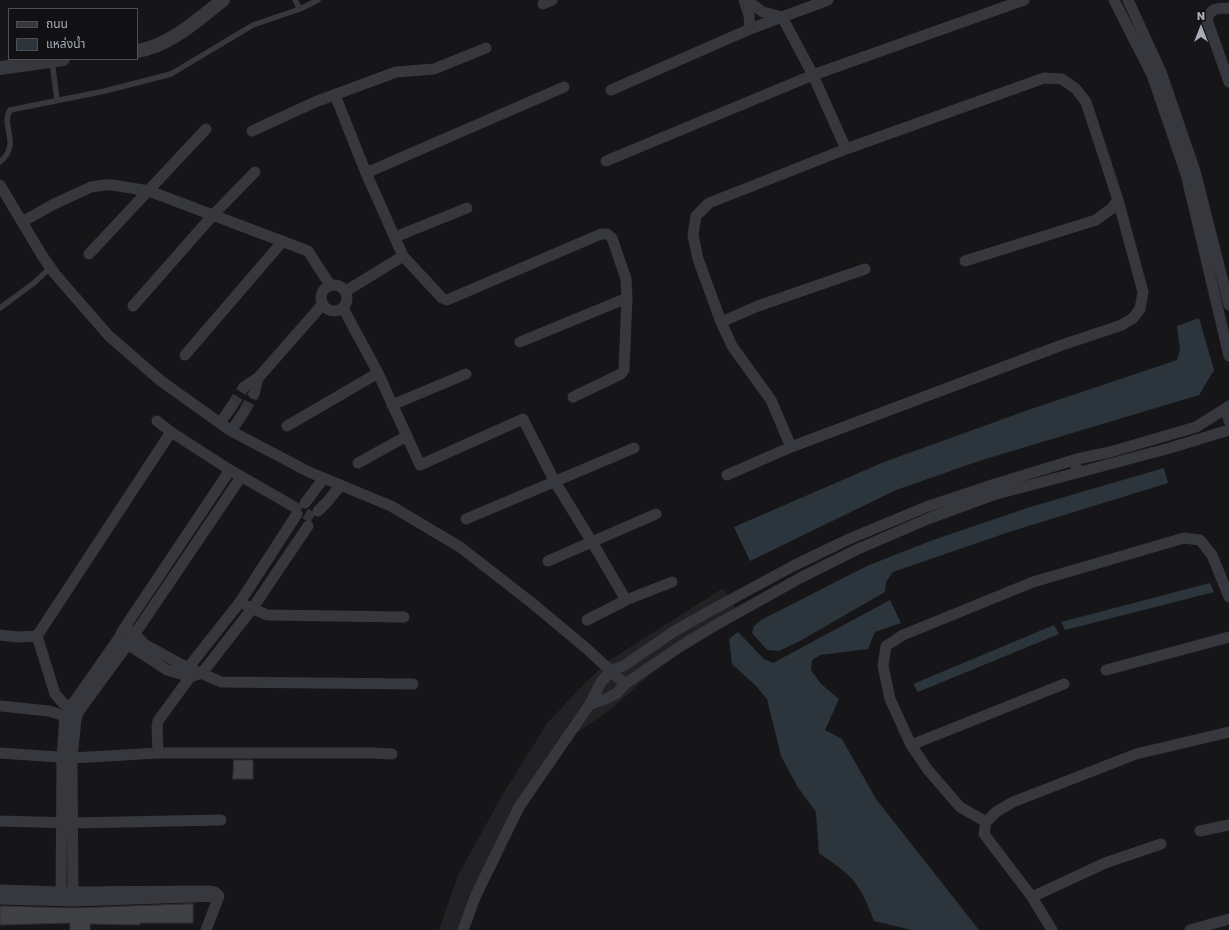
<!DOCTYPE html>
<html>
<head>
<meta charset="utf-8">
<style>
	body { margin:0 }
	#map { position:relative; width:1229px; height:930px; overflow:hidden; background:#161618; font-family:"Golos Text","Noto Sans Thai",sans-serif }
	canvas { display:block }
	.legend { position:absolute; left:8px; top:8px; width:130px; height:52px; box-sizing:border-box; background:#111113; border:1px solid #4d4f55; margin:0; padding:5px 7px; list-style:none; font-size:12px; color:#a8adb8 }
	.legend li { display:flex; align-items:center; gap:8px; height:20px }
	.legend b { width:20px; border:1px solid #4d4f55 }
	.north { position:absolute; left:1181px; top:8px; width:40px; height:40px; -webkit-text-stroke:3px #111113; paint-order:stroke; rotate:0deg; font-size:11px; font-weight:700; line-height:16px; text-align:center; color:#a8adb8 }
	.north::after { content:''; display:block; margin:auto; width:14px; height:18px; background:#a8adb8; clip-path:polygon(50% 0,100% 100%,50% 72%,0 100%) }
</style>
</head>
<body>
<div id="map">
<canvas width="1229" height="930"></canvas>
<ul class="legend">
<li><b style="height:5px;background:#37383d"></b>ถนน</li>
<li><b style="height:11px;background:#2c353c"></b>แหล่งน้ำ</li>
</ul>
<div class="north">N</div>
</div>
<script>
const ctx = document.querySelector('canvas').getContext('2d');
ctx.lineJoin = 'round';
function paint(path, color) {
  ctx.fillStyle = color;
  ctx.fill(path, 'evenodd');
}
function trace(path, color, width, dash) {
  ctx.strokeStyle = color;
  ctx.lineWidth = width;
  ctx.lineCap = dash ? 'butt' : 'round';
  ctx.setLineDash(dash || []);
  ctx.stroke(path);
}
const built = new Path2D(`
	M 723,588 L 740,615 L 675,653 L 611,709 L 569,738 L 527,805 L 482,886 L 467,930 L 439,930 L 458,875 L 504,792 L 548,722 L 584,684 L 610,660 Z`);
const water = new Path2D(`
	M 1199,318 L 1214,370 L 1199,395 L 982,460 L 896,490 L 750,561 L 734,527 L 884,462 L 1031,409 L 1177,360 L 1180,350 L 1177,326 Z
	M 1164,468 L 1168,483 L 1009,532 L 893,572 L 886,582 L 885,592 L 800,641 L 779,651 L 767,650 L 752,633 L 754,626 L 761,620 L 867,566 L 933,540 L 1030,507 Z
	M 1210,583 L 1214,592 L 1065,630 L 1061,622 Z
	M 890,600 L 901,623 L 875,632 L 868,649 L 820,655 L 812,660 L 811,670 L 821,684 L 839,699 L 825,730 L 842,739 L 876,799 L 979,930 L 912,930 L 874,921 C 869,908 864,895 856,884 C 847,871 831,862 819,853 L 816,812 L 797,786 L 781,756 L 767,699 L 755,685 L 732,664 L 729,639 L 738,632 L 764,659 L 773,663 Z
	M 1054,625 L 1059,634 L 918,692 L 913,684 Z`);
const building = new Path2D(`
	M 234,760 L 253,760 L 253,779 L 233,779 Z
	M 193,904 L 193,923 L 140,923 L 140,925 L 90,924 L 90,930 L 70,930 L 70,923 L 0,925 L 0,906 L 73,908 Z`);
const minorTunnel = new Path2D(`
	M 232,406 L 244,387
	M 244,412 L 254,394
	M 291,505 L 313,518`);
const service = new Path2D(`
	M 295,0 L 300,9 L 318,0
	M 52,61 L 57,100
	M 0,162 C 22,143 0,127 10,110 L 105,91 L 171,74 L 253,25 L 300,9
	M 0,308 L 34,283 L 50,268`);
const minor = new Path2D(`
	M 744,0 L 749,15 L 750,29
	M 746,0 L 763,12 L 782,17 L 828,0
	M 1114,0 L 1152,75 L 1186,174 L 1229,356
	M 1128,0 L 1161,72 L 1195,171 L 1229,305
	M 543,4 L 552,0
	M 1229,8 C 1217,9 1211,7 1207,20 L 1229,82
	M 611,90 L 750,29 L 782,17 L 813,75 L 846,149
	M 335,95 L 366,173 L 403,256
	M 252,131 L 315,102 L 396,72 L 434,69 L 486,48
	M 606,161 L 813,75 L 1024,0
	M 366,173 L 564,87
	M 0,185 L 43,257 L 55,274 L 109,336 L 161,381 L 231,431 L 309,472 L 391,506 L 460,547 L 532,603 L 586,648 L 625,684
	M 22,222 L 54,204 L 91,187 L 105,185 L 113,185 L 149,191 L 308,251 L 330,285
	M 395,237 L 467,208
	M 89,254 L 206,129
	M 965,261 L 1096,220 L 1111,209 L 1118,200
	M321 298a13 13 0 1 1 26 0a13 13 0 1 1-26 0Z
	M 346,291 L 403,256 L 442,298 L 447,300 L 601,234 L 607,234 L 612,238 L 626,279 L 627,298 L 624,370 L 621,374 L 573,397
	M 133,306 L 213,215 L 255,172
	M 343,308 L 378,373 L 420,465 L 523,419 L 555,482 L 592,542 L 626,600
	M 721,322 L 758,306 L 865,269
	M 520,342 L 627,298
	M 185,355 L 283,241
	M 244,387 L 258,378 L 323,304
	M 254,394 L 258,378
	M 392,405 L 466,374
	M 1229,406 L 1227,413 L 1229,421
	M 157,421 L 171,432
	M 220,423 L 232,406
	M 287,426 L 378,373
	M 231,431 L 244,412
	M 358,463 L 407,436
	M 1076,467 L 1080,472 L 1170,448 L 1229,430
	M 727,475 L 791,447 L 1062,345 L 1122,325 L 1133,318 L 1140,309 L 1143,292 L 1118,200 L 1086,102 L 1076,89 L 1062,79 L 1044,78 L 846,149 L 709,203 L 696,216 L 693,235 L 698,259 L 721,322 L 732,346 L 771,400 L 791,447
	M 305,503 L 324,478
	M 318,511 L 327,502 L 341,485
	M 466,519 L 634,448
	M 548,561 L 656,514
	M 247,606 L 267,615 L 404,617
	M 587,620 L 626,600 L 672,582
	M 128,630 L 134,633 L 144,644 L 188,668 L 240,602 L 297,514
	M 0,635 L 19,637 L 37,636
	M 121,640 L 167,670 L 190,677 L 202,673 L 252,609 L 308,526
	M 1106,670 L 1229,637
	M 196,671 L 221,682 L 413,684
	M 590,704 L 606,699 L 617,693 L 625,684 L 681,646 L 714,626 L 800,578 L 858,549 L 930,518 L 993,495 L 1080,472
	M 0,706 L 49,711 L 71,718
	M 77,710 L 63,703 L 55,694 L 37,636 L 171,432 L 230,470 L 291,505
	M 911,745 L 1064,684
	M 0,753 L 72,758 L 158,753 L 373,753 L 392,754
	M 158,753 L 157,727 L 158,721 L 190,677 L 189,672
	M 0,821 L 73,823 L 221,820
	M 986,822 L 960,807 L 928,770 L 911,745 L 890,699 L 883,666 L 886,646 L 903,635 L 1033,582 L 1184,538 L 1200,540 L 1212,555 L 1229,597
	M 1200,831 L 1229,825
	M 0,890 L 61,892 L 209,891 L 215,892 L 219,896 L 73,901 L 0,899
	M 1032,897 L 1105,863 L 1161,844
	M 61,900 L 62,758 L 65,715 L 119,638 L 125,627 L 230,470
	M 73,901 L 72,758 L 76,719 L 79,711 L 128,644 L 241,477
	M 206,930 L 219,896
	M 463,930 L 476,895 L 519,807 L 590,704 L 601,682 L 611,671 L 625,665 L 673,632 L 708,612 L 793,566 L 849,539 L 926,507 L 992,485 L 1077,459 L 1110,452 L 1196,427 L 1228,407
	M 1052,930 L 1032,897 L 984,834 L 986,822 L 996,812 L 1013,802 L 1136,754 L 1229,732
	M 1190,930 L 1229,919`);
const tertiary = new Path2D(`
	M 137,51 C 170,46 197,20 223,0
	M 0,68 L 63,59`);
paint(built, '#222225');
paint(water, '#2c353c');
paint(building, '#404145');
trace(building, '#303034', 1);
trace(minorTunnel, '#333438', 11, [11, 5.5]);
trace(service, '#37383d', 5.5);
trace(minor, '#37383d', 11);
trace(tertiary, '#37383d', 14);
</script>
</body>
</html>
